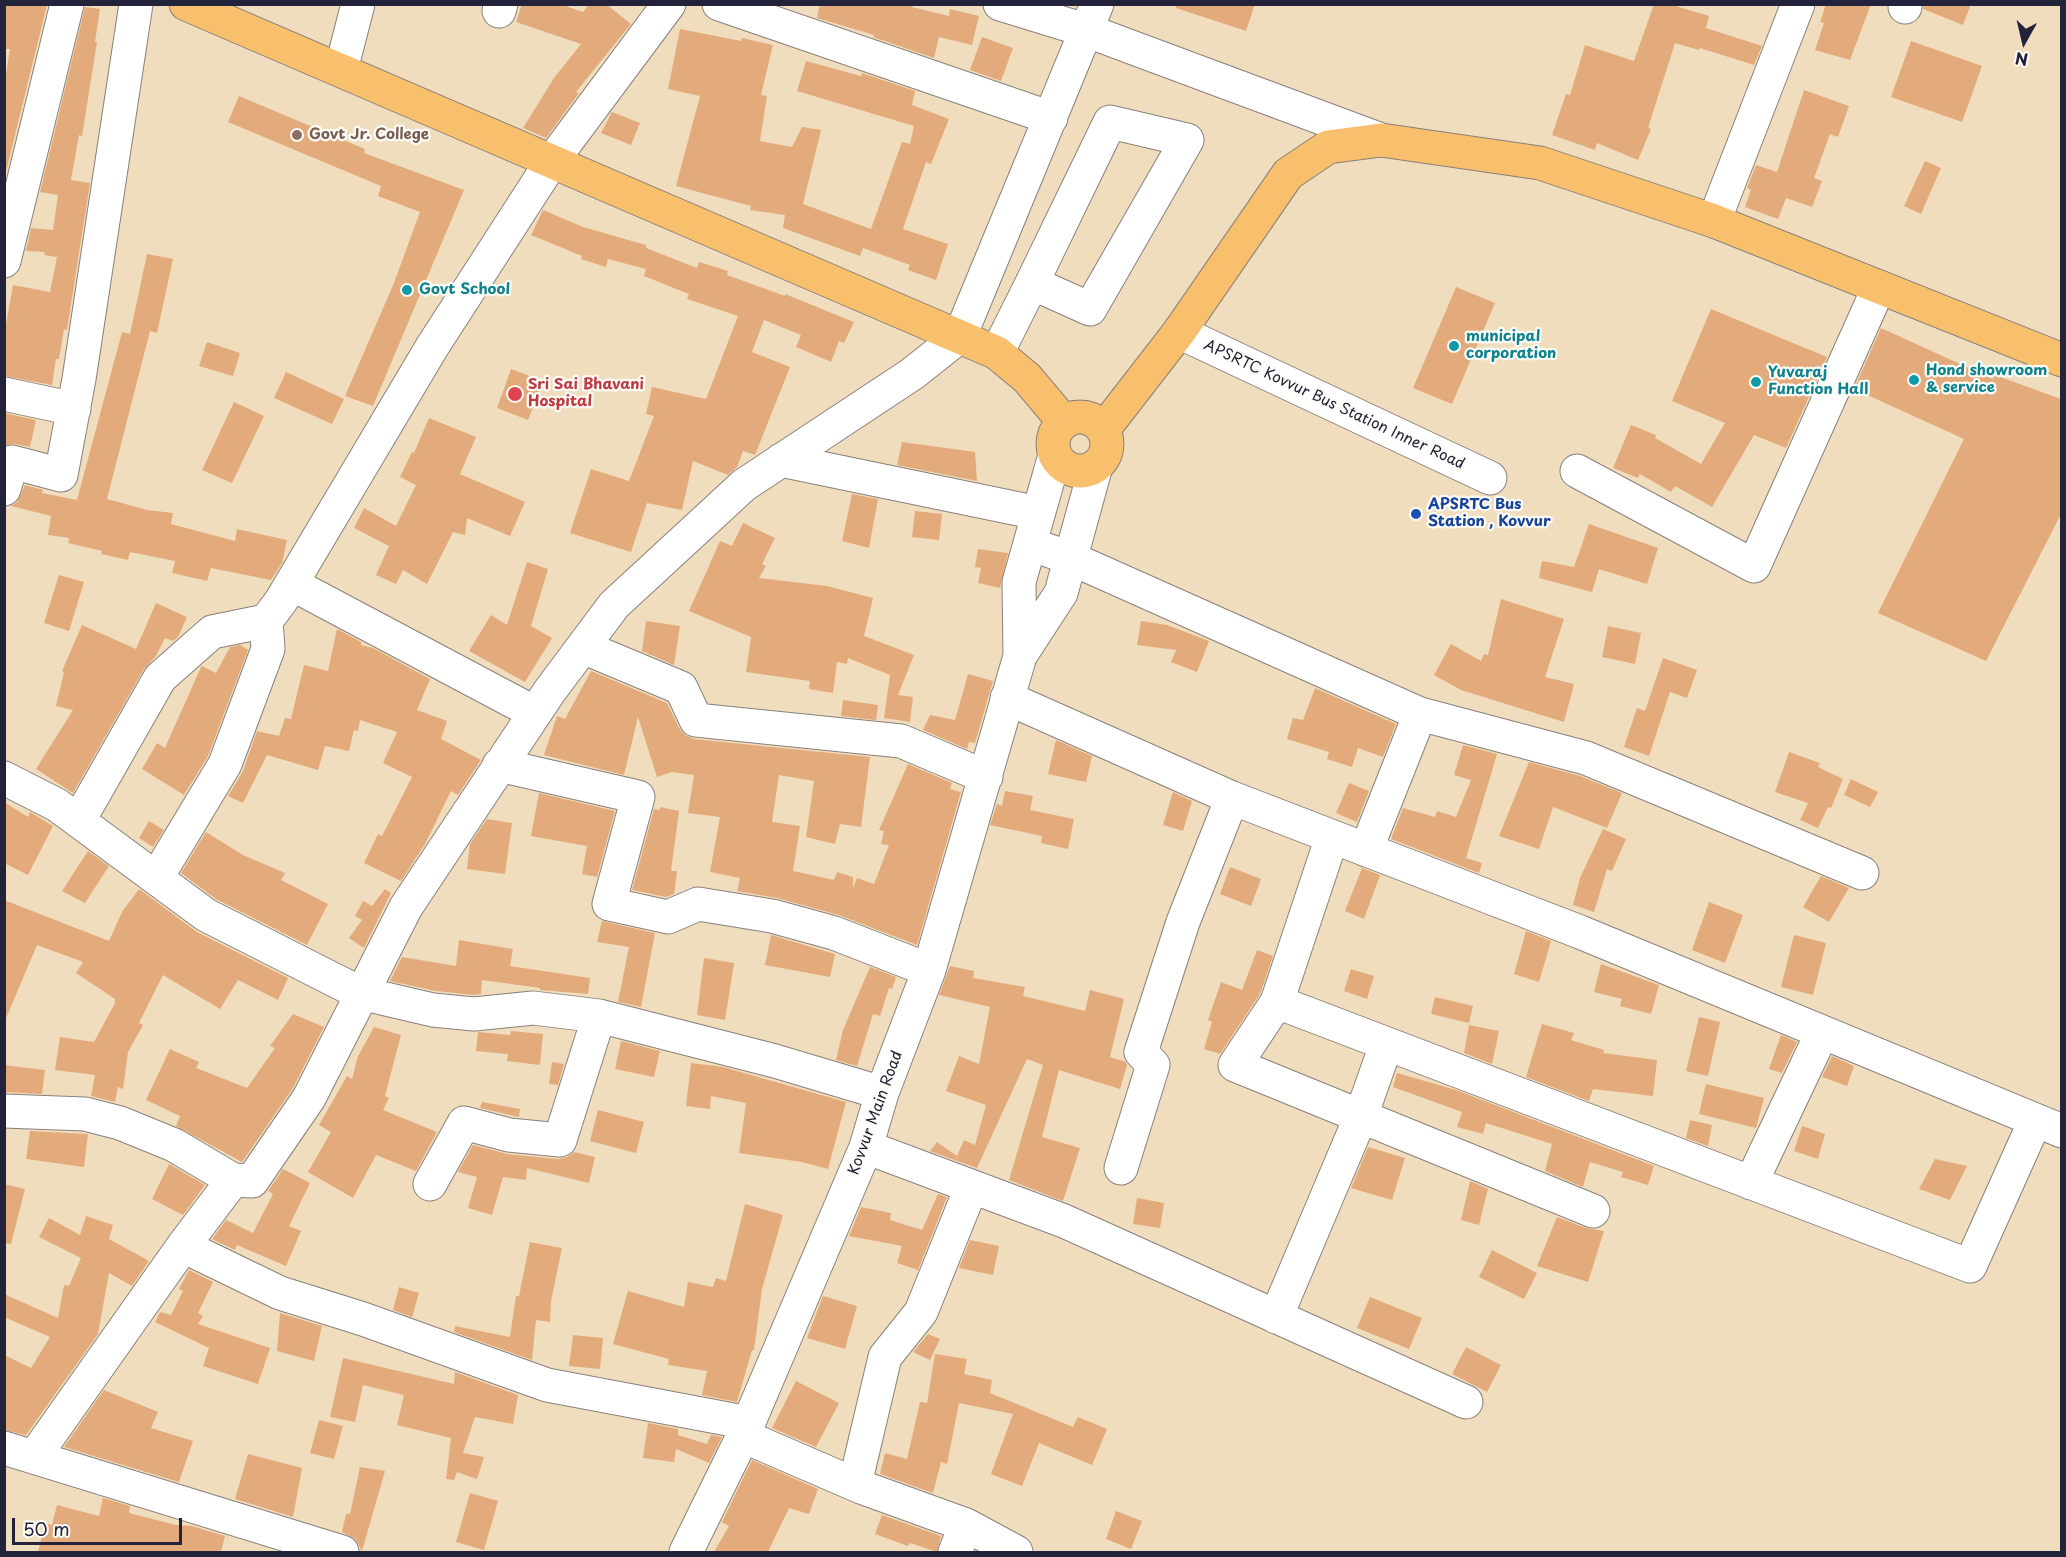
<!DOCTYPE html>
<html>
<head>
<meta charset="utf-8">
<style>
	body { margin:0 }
	#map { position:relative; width:2066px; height:1557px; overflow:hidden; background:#f0ddbd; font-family:"Playpen Sans",sans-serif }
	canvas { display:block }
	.frame { position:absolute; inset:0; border:6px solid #22223b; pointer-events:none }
	.north { position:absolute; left:1994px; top:12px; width:60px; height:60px; -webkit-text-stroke:4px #fdfcf7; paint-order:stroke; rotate:188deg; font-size:16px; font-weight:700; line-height:24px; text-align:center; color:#22223b }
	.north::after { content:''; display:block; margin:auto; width:21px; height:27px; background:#22223b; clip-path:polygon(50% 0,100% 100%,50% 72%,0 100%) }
	.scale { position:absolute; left:12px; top:1518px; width:170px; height:27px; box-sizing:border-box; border:3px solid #22223b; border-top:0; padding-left:8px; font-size:18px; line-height:21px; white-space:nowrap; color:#22223b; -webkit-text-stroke:4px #fdfcf7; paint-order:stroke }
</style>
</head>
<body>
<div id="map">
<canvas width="2066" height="1557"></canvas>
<div class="frame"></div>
<div class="north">N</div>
<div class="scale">50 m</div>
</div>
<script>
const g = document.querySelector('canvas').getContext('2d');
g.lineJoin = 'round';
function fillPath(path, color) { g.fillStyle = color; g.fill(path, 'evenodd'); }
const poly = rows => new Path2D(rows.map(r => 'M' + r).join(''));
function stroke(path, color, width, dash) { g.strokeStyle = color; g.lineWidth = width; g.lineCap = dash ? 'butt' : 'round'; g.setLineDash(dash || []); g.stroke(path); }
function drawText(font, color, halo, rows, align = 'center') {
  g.font = font + ' "Playpen Sans",sans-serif'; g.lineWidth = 4.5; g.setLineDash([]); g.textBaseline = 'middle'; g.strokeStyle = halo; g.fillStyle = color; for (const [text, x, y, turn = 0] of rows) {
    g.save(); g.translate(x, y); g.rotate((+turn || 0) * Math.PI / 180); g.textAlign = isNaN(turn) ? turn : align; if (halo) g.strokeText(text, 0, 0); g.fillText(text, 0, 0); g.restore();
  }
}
fillPath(poly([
	[4,4,47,5,4,180,4,87,10,49,4,49],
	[522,4,560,4,583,12,589,4,606,4,631,24,576,92,579,93,546,138,523,128,554,78,581,44,516,22],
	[820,4,913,4,912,7,949,16,950,9,979,16,972,45,939,37,934,58,873,37,874,35,817,18],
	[1176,4,1255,4,1246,31,1176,8],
	[1654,4,1669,4,1709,16,1706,28,1762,46,1754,65,1700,48,1699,50,1675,43,1648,128,1651,129,1638,160,1597,143,1595,150,1552,135,1566,94,1570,95,1585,45,1634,61],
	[1826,4,1871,4,1850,60,1815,50,1824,23,1820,22],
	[1924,4,1971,4,1963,25,1923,9],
	[85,7,100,9,95,42,97,42,82,136,79,135,71,180,90,183,67,330,64,329,59,359,56,359,52,385,4,376,4,336,13,285,50,292,57,257,44,255,45,252,26,251,31,228,53,230,58,195,40,192],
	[680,29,741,41,742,38,773,45,761,95,767,96,760,141,792,147,802,127,821,130,803,204,871,229,902,142,910,144,914,126,797,91,806,61,861,76,862,73,915,91,912,105,949,119,931,164,926,162,903,229,948,244,936,280,908,270,910,265,863,248,860,256,783,228,785,215,750,210,751,206,676,186,700,96,668,89],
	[982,37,1013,48,1001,81,970,70],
	[1911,41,1982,66,1962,122,1891,97],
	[1804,90,1849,106,1838,137,1830,134,1814,178,1822,181,1812,207,1786,198,1778,219,1745,207,1751,190,1747,188,1756,165,1777,172],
	[239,96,365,149,364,153,464,190,373,406,345,396,394,283,420,212,378,196,381,186,228,122],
	[612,112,640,123,631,145,601,133],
	[1925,161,1941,168,1921,214,1904,206],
	[543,210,583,227,646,245,646,248,697,268,699,262,728,271,727,275,785,296,785,294,854,322,844,343,839,341,831,362,796,347,801,335,764,320,752,352,790,367,755,455,743,451,737,467,728,475,693,461,682,510,647,503,631,552,570,533,591,469,629,481,654,416,646,414,652,387,706,399,738,316,687,299,689,294,644,276,646,269,608,259,606,267,581,259,582,256,531,235],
	[147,254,173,259,157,333,150,331,107,499,147,510,173,513,171,524,235,541,237,529,287,540,282,563,271,580,211,568,207,581,172,573,175,561,130,552,128,560,101,554,102,551,68,543,69,538,48,535,51,516,11,506,17,502,25,485,43,490,42,493,77,500,122,332,130,334],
	[1456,287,1495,303,1452,404,1413,388],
	[1711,309,1827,357,1786,448,1754,435,1712,507,1675,486,1671,492,1640,474,1638,478,1613,468,1631,425,1656,435,1655,438,1701,464,1725,423,1672,401],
	[1881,328,1993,379,1995,375,2061,399,2061,514,1986,661,1878,613,1964,439,1854,389],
	[207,342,240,353,233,376,199,366],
	[511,369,543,381,528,420,497,408],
	[286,372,344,399,332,424,274,398],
	[234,402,264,416,232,483,202,470],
	[4,413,36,420,30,447,16,444,4,445],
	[429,418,476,437,460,474,525,502,510,536,467,518,465,535,453,532,427,584,403,570,396,584,376,575,389,546,354,528,364,508,396,526,416,485,400,477,412,452,414,453],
	[902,442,975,452,977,481,897,465],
	[852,494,878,499,869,548,842,541],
	[915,511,942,514,939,540,912,537],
	[743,523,775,538,762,564,766,566,759,578,827,586,873,598,864,636,914,655,898,695,913,697,910,722,884,718,890,675,848,658,847,664,837,662,833,693,809,689,810,681,746,672,751,637,689,611,720,541,732,546],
	[1589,524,1658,548,1647,584,1599,569,1592,592,1539,578,1542,561,1574,567],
	[978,549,1008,553,1000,588,978,583,981,568,975,567],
	[527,562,548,569,531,626,552,638,525,682,469,651,491,615,507,625],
	[59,575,84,582,69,631,44,623],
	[1501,599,1564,619,1545,677,1574,684,1564,722,1461,690,1434,675,1451,644,1481,661,1484,654,1488,655],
	[156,603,187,617,178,637,173,641,165,638,156,656,144,669,73,793,36,769,73,710,56,706,64,672,62,671,82,625,136,649],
	[646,621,680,626,674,665,642,651],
	[1141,621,1167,625,1209,641,1197,672,1171,662,1176,650,1137,645],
	[1608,626,1641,633,1635,664,1602,657],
	[337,629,361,642,361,645,373,648,430,679,417,710,447,721,441,739,481,760,458,795,451,791,425,844,401,881,364,863,378,834,382,836,412,777,383,763,397,732,360,720,358,731,354,730,349,751,325,746,318,770,267,755,243,803,228,796,243,771,257,731,279,736,285,718,291,719,304,665,328,671],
	[240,645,248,650,208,756,184,795,142,769,157,743,165,748,201,667,202,666,216,673,230,647],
	[1663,658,1697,670,1687,698,1670,692,1649,756,1624,747,1637,708,1645,711],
	[591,671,667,703,679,728,685,735,694,739,870,757,861,827,840,824,835,844,806,837,814,781,779,775,772,822,800,826,793,871,834,880,837,872,853,877,853,888,857,878,874,884,889,845,881,844,884,831,879,830,908,764,952,783,950,789,961,792,917,945,839,915,777,898,737,891,740,878,710,872,720,817,688,813,694,775,672,772,657,777,638,717,624,775,544,755,557,716,565,719],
	[968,674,993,681,975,743,969,742,967,749,923,730,930,715,955,720],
	[1315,688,1396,724,1383,757,1358,748,1352,767,1327,759,1329,752,1287,739,1293,718,1303,720],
	[843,700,878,705,876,720,841,716],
	[1056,740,1092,756,1086,782,1048,774],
	[1463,745,1497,754,1466,858,1482,863,1479,873,1391,839,1403,808,1435,817,1437,811,1456,817,1471,780,1454,775],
	[1789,752,1820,763,1818,767,1843,779,1831,808,1828,807,1818,828,1800,820,1808,803,1775,792],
	[1529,762,1580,776,1622,793,1607,828,1553,807,1539,849,1499,836],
	[1851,779,1878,792,1870,807,1844,795],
	[1349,783,1369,791,1357,822,1336,813],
	[1005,791,1033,796,1030,810,1074,819,1068,849,1041,843,1042,836,990,825,997,804,1002,806],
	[1173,792,1192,801,1183,831,1163,825],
	[539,793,615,811,597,877,582,874,587,846,531,836],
	[4,802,28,817,30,812,53,826,28,875,4,863],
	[660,807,679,811,671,871,677,871,674,894,666,897,632,890,654,809,660,810],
	[487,819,512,823,505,874,467,869,470,844],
	[149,821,164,830,153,847,139,838],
	[1603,829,1626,839,1612,871,1607,869,1594,912,1573,905,1580,878],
	[206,832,243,855,285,873,281,880,328,904,307,945,216,899,181,873],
	[88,851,109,866,85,903,62,891],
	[1230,867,1261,879,1251,906,1220,894],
	[1362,868,1380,875,1364,919,1345,911],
	[1821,876,1849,888,1829,922,1803,907],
	[139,889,197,932,288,978,278,1000,238,980,220,1009,163,975,139,1023,143,1025,128,1052,123,1089,118,1087,115,1102,91,1096,95,1075,55,1070,60,1037,94,1042,115,1003,115,999,76,973,83,962,37,945,4,1023,4,900,109,941,122,912],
	[385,889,391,893,364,948,349,938,362,920,355,916,363,901,372,906],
	[1709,902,1743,915,1725,963,1692,950],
	[602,921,655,933,641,1007,618,1002,629,947,597,942],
	[1526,931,1551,941,1539,982,1514,974],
	[771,935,835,954,830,977,765,965],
	[1794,935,1826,943,1813,995,1781,987],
	[459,940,513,949,510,966,590,978,588,994,540,990,540,988,482,980,481,994,474,995,436,991,390,981,402,957,456,966],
	[1257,950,1273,956,1260,994,1220,1054,1204,1049,1212,1022,1208,1020,1221,982,1242,990],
	[704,958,734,963,725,1020,697,1015],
	[1601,964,1659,985,1651,1014,1620,1006,1622,999,1594,992],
	[950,966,974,971,973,978,1025,987,1023,996,1085,1011,1090,990,1124,999,1110,1057,1126,1062,1127,1065,1120,1089,1059,1070,1042,1137,1080,1148,1063,1201,1009,1180,1043,1065,1027,1059,977,1168,930,1151,937,1142,957,1156,964,1140,975,1145,986,1105,946,1091,959,1056,979,1064,990,1007,939,995],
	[870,967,896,977,892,989,889,988,880,1016,873,1014,857,1066,836,1060,843,1030],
	[1351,969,1374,976,1367,999,1344,991],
	[1435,997,1473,1006,1469,1023,1431,1014],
	[293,1014,324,1027,293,1088,242,1162,176,1126,180,1116,146,1100,170,1049,199,1062,196,1068,247,1088,275,1048,270,1046],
	[1699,1017,1720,1022,1708,1076,1686,1071],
	[1542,1024,1574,1033,1571,1040,1604,1050,1603,1053,1657,1060,1653,1096,1593,1089,1589,1101,1526,1077],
	[1469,1025,1499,1031,1492,1064,1464,1053],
	[374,1027,401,1035,385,1096,389,1098,383,1110,437,1132,416,1171,376,1155,353,1198,308,1172,331,1132,319,1125,347,1076,352,1079,358,1056],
	[511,1031,543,1034,540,1065,507,1061,508,1054,476,1051,478,1032,510,1035],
	[1781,1035,1797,1042,1782,1073,1769,1069],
	[621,1041,660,1051,654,1077,615,1069],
	[1832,1056,1854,1066,1847,1086,1822,1077],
	[552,1062,564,1064,558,1085,549,1084],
	[691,1063,723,1067,846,1102,828,1169,802,1162,739,1153,746,1103,711,1096,710,1109,686,1106],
	[4,1065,45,1070,42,1094,4,1092],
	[1397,1073,1456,1090,1654,1166,1648,1185,1621,1177,1623,1172,1590,1162,1583,1187,1545,1171,1552,1144,1486,1123,1483,1134,1457,1127,1462,1112,1393,1087],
	[1706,1084,1764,1098,1756,1128,1699,1114],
	[482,1102,520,1109,519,1117,480,1108],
	[598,1110,644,1122,636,1153,590,1141],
	[1690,1120,1712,1125,1708,1146,1686,1138],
	[1802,1126,1825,1134,1818,1159,1794,1151],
	[30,1131,88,1134,84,1167,26,1159],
	[473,1145,507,1154,558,1159,567,1157,574,1152,595,1157,589,1183,527,1168,526,1180,503,1177,492,1215,468,1208,477,1177,458,1172],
	[1368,1147,1405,1158,1392,1200,1351,1188],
	[1935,1159,1967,1166,1950,1200,1919,1189],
	[169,1164,205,1185,183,1215,152,1199],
	[283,1169,310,1183,289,1226,301,1231,286,1266,237,1245,235,1250,212,1239,226,1220,253,1233,273,1194,268,1191],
	[1470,1181,1488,1189,1479,1225,1461,1220],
	[4,1184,25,1189,11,1244,4,1243],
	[938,1194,947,1197,918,1270,897,1263,902,1246,849,1236,861,1207,891,1213,890,1220,922,1230],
	[1137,1198,1164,1203,1160,1228,1133,1224],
	[745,1204,783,1215,762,1289,754,1350,752,1350,737,1402,702,1395,707,1371,668,1365,669,1359,613,1344,628,1291,684,1307,688,1282,713,1287,716,1278,726,1281],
	[86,1216,113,1225,109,1239,149,1261,132,1286,109,1273,98,1334,26,1435,4,1430,4,1355,31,1368,50,1337,4,1317,4,1294,58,1318,64,1285,69,1286,81,1258,39,1237,49,1218,80,1235],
	[1557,1217,1586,1228,1604,1231,1588,1282,1537,1266],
	[970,1240,999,1246,993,1275,959,1268],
	[530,1242,562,1248,551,1301,550,1322,536,1320,532,1360,454,1332,455,1326,510,1337,516,1296,519,1296],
	[1492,1250,1537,1273,1524,1299,1479,1277],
	[189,1270,213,1282,198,1313,203,1316,198,1324,270,1348,258,1384,203,1366,209,1348,155,1322,160,1312,171,1315,183,1291,179,1289],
	[399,1287,419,1293,412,1317,393,1310],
	[823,1296,857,1306,845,1349,807,1338],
	[1370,1297,1422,1318,1409,1349,1357,1328],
	[280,1313,322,1326,314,1361,277,1351],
	[928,1334,940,1339,930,1360,913,1352],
	[573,1335,603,1338,600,1369,569,1366],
	[1466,1347,1501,1365,1487,1392,1452,1374],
	[935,1354,967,1359,964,1374,992,1380,990,1393,1073,1427,1078,1417,1107,1429,1092,1465,1039,1443,1022,1486,991,1474,1013,1414,959,1403,947,1464,941,1462,933,1493,880,1474,885,1453,907,1459,920,1402,927,1403],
	[343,1358,454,1384,455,1372,518,1395,513,1424,475,1417,463,1453,484,1457,477,1479,457,1472,454,1480,446,1479,451,1438,397,1425,404,1395,363,1385,355,1422,330,1417],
	[796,1381,839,1403,816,1447,772,1428],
	[104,1390,158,1412,151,1428,193,1441,179,1482,64,1447],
	[319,1420,343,1426,334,1459,310,1453],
	[648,1423,678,1429,678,1435,707,1444,711,1435,722,1437,709,1463,676,1449,674,1462,643,1458],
	[248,1454,302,1468,293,1517,235,1499],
	[752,1460,818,1489,809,1514,789,1508,768,1552,714,1552,729,1526,722,1522],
	[360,1467,385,1471,362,1551,355,1539,342,1532,346,1514,350,1514],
	[470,1493,498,1501,484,1550,456,1542],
	[103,1498,130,1506,129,1513,176,1525,192,1526,225,1536,221,1552,38,1552,45,1523,52,1525,57,1505,99,1516],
	[1116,1511,1142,1521,1131,1549,1106,1539],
	[882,1515,941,1536,937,1552,910,1543,908,1546,875,1534]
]), '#e3ab7c');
const minor = poly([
	[719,4,1051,118],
	[1000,4,1088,31,1381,140],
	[1905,7,1905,4],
	[499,11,501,4],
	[341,70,358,4],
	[1714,221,1798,4],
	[4,261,67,4],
	[1179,332,1490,478],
	[997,353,1032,283,1110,122,1187,140,1090,309,1032,283],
	[4,394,74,409],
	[781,460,1038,513],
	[1577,471,1754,566,1879,287],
	[4,489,12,462,61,475,79,379,136,4],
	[1030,544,1070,558,1420,714,1586,758,1862,873],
	[292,584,535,713],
	[583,647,681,688,696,720,901,741,986,777],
	[1020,656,1019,582,1055,455],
	[1007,698,1232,798,1580,932,2062,1131],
	[499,765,638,797,609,904,668,917,698,904,772,916,834,933,929,970],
	[4,778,57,805,206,915,360,993,433,1010,474,1014,533,1008,599,1016,775,1061,882,1093],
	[79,820,160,678,212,632,266,621,281,601,432,347,552,161,669,4],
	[1332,837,1277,1002,1235,1065,1593,1211],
	[1366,850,1420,714],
	[157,877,225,764,268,649,266,621],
	[1277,1002,1970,1266,2035,1121],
	[4,1111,85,1114,120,1123,174,1145,233,1180],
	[866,1147,1064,1221,1466,1402],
	[1121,1168,1153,1065,1141,1052,1183,922,1232,798],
	[1751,1183,1822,1033],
	[430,1184,464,1123,509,1135,560,1140,599,1016],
	[183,1246,280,1293,363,1319,547,1385,749,1423],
	[1276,1317,1361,1116,1386,1045],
	[743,1436,861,1487,966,1525,1016,1552],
	[4,1448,342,1552],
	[34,1457,183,1246,233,1180,252,1181,309,1098,406,907,549,692,614,605,744,485,912,374,960,336,1097,4],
	[855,1484,885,1357,921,1312,971,1188],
	[686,1552,743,1436,866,1147,882,1093,929,970,1020,656,1061,593,1096,466],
	[955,1552,966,1525]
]);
const major = poly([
	[186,4,997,353,1027,378,1064,422],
	'1053 444a27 27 0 1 1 54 0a27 27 0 1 1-54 0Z',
	[1103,430,1179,332,1288,174,1328,147,1381,140,1540,163,1714,221,2062,360]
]);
stroke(minor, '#89807c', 35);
stroke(major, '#89807c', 35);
stroke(minor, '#fff', 33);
stroke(major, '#f8bf6c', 33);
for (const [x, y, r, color] of [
	[297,135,6,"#8d6e63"],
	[407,290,6,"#0f9aa8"],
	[1454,346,6,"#0f9aa8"],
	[1914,380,6,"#0f9aa8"],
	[1756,382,6,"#0f9aa8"],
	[515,394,8,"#e0444e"],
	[1416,514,6,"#1a4fb4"]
]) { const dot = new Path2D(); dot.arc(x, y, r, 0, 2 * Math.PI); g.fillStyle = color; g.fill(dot); stroke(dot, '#fdfcf7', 2); }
drawText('bold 15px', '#785e54', '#fdfcf7', [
	["Govt Jr. College",309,135]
], 'left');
drawText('bold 15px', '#0d838f', '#fdfcf7', [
	["Govt School",419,290],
	["municipal",1466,337],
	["corporation",1466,354],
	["Hond showroom",1926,371],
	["& service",1926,388],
	["Yuvaraj",1768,373],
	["Function Hall",1768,390]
], 'left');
drawText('bold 15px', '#be3a42', '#fdfcf7', [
	["Sri Sai Bhavani",528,385],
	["Hospital",528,402]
], 'left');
drawText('15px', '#22223b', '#fdfcf7', [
	["APSRTC Kovvur Bus Station Inner Road",1334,405,25],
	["Kovvur Main Road",876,1113,-70]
]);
drawText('bold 15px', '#164399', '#fdfcf7', [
	["APSRTC Bus",1428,505],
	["Station , Kovvur",1428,522]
], 'left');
</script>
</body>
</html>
